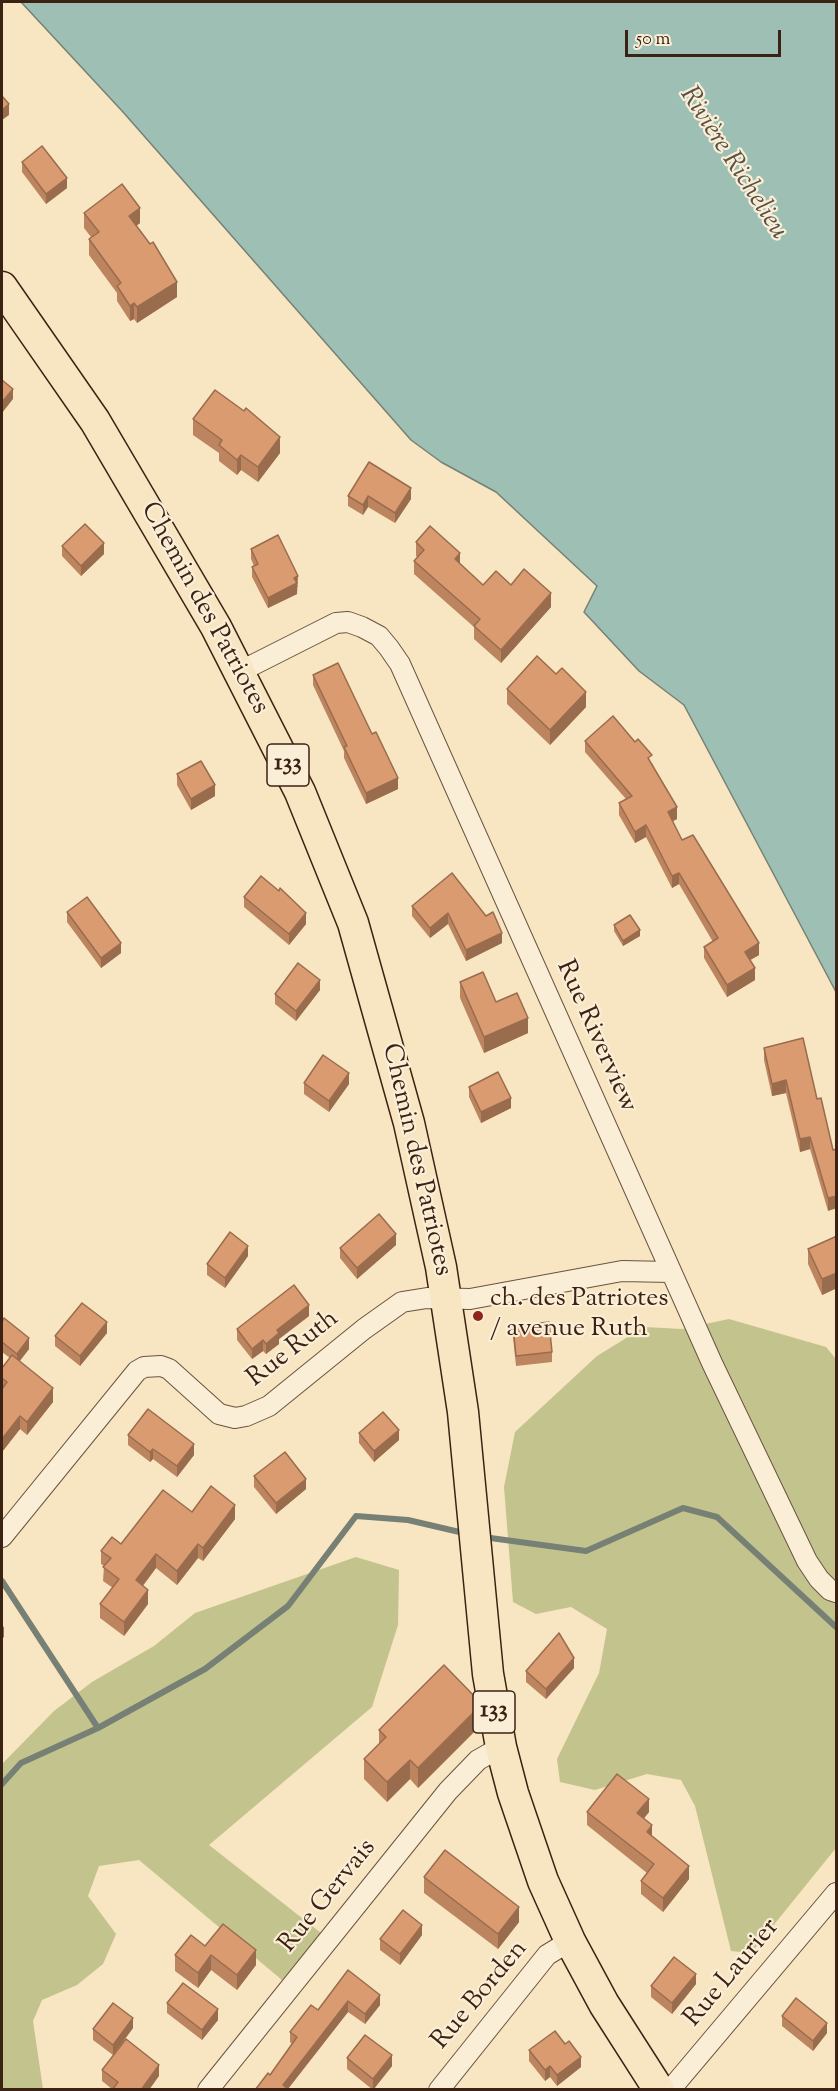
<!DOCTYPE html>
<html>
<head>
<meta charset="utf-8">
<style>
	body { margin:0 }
	#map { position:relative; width:838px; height:2091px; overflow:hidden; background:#f8e5c1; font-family:"Sorts Mill Goudy",serif }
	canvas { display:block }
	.frame { position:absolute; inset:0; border:3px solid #3c2215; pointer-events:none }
	.scale { position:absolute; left:625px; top:30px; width:156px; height:27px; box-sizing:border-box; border:3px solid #3c2215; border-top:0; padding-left:8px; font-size:18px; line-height:21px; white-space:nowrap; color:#3c2215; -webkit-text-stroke:4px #faeed7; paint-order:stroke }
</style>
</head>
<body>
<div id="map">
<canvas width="838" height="2091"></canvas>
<div class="frame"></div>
<div class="scale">50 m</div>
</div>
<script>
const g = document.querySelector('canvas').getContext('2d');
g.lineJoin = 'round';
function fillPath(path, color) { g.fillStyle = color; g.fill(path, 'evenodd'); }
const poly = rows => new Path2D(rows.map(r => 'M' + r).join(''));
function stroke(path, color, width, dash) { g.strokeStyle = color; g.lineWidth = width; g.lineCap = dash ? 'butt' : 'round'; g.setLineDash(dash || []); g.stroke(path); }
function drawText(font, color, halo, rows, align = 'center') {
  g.font = font + ' "Sorts Mill Goudy",serif'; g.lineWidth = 4.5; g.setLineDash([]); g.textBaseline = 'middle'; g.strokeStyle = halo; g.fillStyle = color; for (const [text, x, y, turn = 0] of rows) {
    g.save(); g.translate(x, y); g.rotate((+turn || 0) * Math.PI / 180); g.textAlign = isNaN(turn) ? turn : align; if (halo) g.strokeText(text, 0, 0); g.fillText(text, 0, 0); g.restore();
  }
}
fillPath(poly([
	[729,1319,826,1347,836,1359,836,1848,751,1953,731,1951,695,1806,681,1780,647,1774,595,1790,560,1782,557,1759,599,1673,607,1629,571,1607,536,1614,513,1602,504,1487,515,1432,597,1356,644,1327,682,1329],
	[356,1557,399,1570,398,1625,372,1707,209,1845,321,1933,282,1980,139,1860,99,1866,88,1896,116,1934,103,1964,77,1985,42,2000,33,2021,43,2089,2,2089,2,1764,54,1711,92,1682,154,1646,195,1613]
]), '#c3c38e');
const water = poly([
	[21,2,836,2,836,992,684,705,639,671,584,612,597,586,496,492,441,462,411,440,123,112,21,2]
]);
fillPath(water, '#9dbfb4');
stroke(water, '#768074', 1.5);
stroke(poly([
	[483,1537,586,1551,683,1508,717,1517,836,1627],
	[2,1581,98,1728],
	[2,1784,21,1763,98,1728,205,1669,288,1606,356,1516,408,1520,468,1534]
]), '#768074', 6);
const minor = poly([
	[239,672,336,623,348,622,362,627,379,636,389,648,400,664,712,1363,807,1561,819,1579,830,1590,836,1592],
	[2,1537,137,1371,144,1367,161,1366,169,1369,219,1414,235,1418,246,1416,269,1406,364,1329,402,1302,427,1298,470,1299,622,1271,670,1272],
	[208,2090,448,1791,478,1760,501,1747],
	[439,2090,547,1955,570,1941],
	[670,2090,836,1893]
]);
const primary = poly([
	[2,287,95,421,216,627,300,792,353,923,409,1123,441,1267,463,1412,488,1674,501,1747,513,1793,543,1881,570,1941,604,2004,659,2090]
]);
stroke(minor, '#6b5340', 22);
stroke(primary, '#3c2215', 33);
stroke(minor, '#faeed7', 20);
stroke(primary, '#f8e5c1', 30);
fillPath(poly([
	[22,162,67,188,46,204,22,172],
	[84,213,140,223,136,226,177,297,137,323,134,319,130,321,117,301,117,293,89,255,89,239,91,237,84,228],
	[193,419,280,453,258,482,241,470,237,475,219,461,219,453,193,435],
	[348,496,411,499,395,523,368,507,363,515,348,506],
	[416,542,460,564,483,585,511,585,551,607,501,663,474,639,474,627,414,574,414,561,417,557,416,556],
	[62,546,104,554,81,576,62,556],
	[251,549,298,586,297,587,297,594,268,608,252,577,252,567,254,566,251,559],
	[556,674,586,707,550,745,507,704,507,689],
	[313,675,398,789,366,804,344,758,344,751,313,685],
	[585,741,652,763,677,819,672,821,682,840,759,955,750,960,755,980,727,997,704,958,704,947,713,942,679,884,672,888,646,837,635,843,619,815,619,803,626,799,585,752],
	[177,774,215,796,191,810,177,785],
	[452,873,502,943,466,961,448,924,430,938,412,916,412,906],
	[279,891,306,924,289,945,244,907,244,897],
	[67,912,121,953,101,968,67,922],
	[614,925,640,936,623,946,614,931],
	[460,982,496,1002,528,1033,484,1053,460,998],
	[320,990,296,1021,275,1004,275,994],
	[764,1048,817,1099,833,1150,828,1211,810,1149,800,1152,786,1093,772,1096,764,1060],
	[304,1083,349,1084,329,1112,304,1094],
	[469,1087,511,1108,481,1123,469,1097],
	[837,1236,837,1288,822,1295,808,1264,808,1249],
	[396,1245,357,1279,340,1258,340,1248],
	[248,1256,225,1288,207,1275,207,1264],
	[309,1316,279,1339,279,1344,266,1354,263,1351,252,1359,237,1340,237,1329],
	[2,1322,29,1349,20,1361,53,1402,27,1435,20,1429,2,1452,2,1368,10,1358,2,1352],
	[513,1326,552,1352,552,1362,516,1366,513,1337],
	[107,1333,80,1366,55,1346,55,1336],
	[359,1433,399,1440,374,1462,359,1443],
	[128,1435,194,1455,177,1477,153,1459,150,1462,128,1445],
	[254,1476,306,1489,276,1514,254,1487],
	[192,1512,235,1519,203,1561,198,1558,177,1585,156,1568,143,1586,148,1604,124,1636,100,1618,100,1604,113,1588,103,1581,104,1566,101,1564,101,1551,121,1544],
	[574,1668,546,1699,526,1682,526,1671],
	[480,1726,418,1788,410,1779,387,1802,364,1779,364,1759,379,1744,379,1730],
	[587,1812,649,1812,644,1818,652,1836,689,1879,663,1912,641,1894,641,1881,647,1873,587,1825],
	[424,1877,519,1922,498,1949,424,1893],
	[422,1935,400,1965,380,1950,380,1939],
	[205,1946,256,1965,237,1990,211,1970,198,1988,175,1971,175,1955],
	[837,1952,837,1965,835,1964,835,1953],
	[348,1970,380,2005,365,2024,348,2012,288,2089,270,2075,292,2044,290,2042,290,2032,318,2010],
	[696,1984,672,2014,651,1997,651,1986],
	[167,2003,218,2020,202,2040,167,2013],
	[782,2016,827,2033,813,2051,782,2026],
	[133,2028,113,2055,93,2040,93,2029],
	[529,2050,581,2067,557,2086,550,2077,545,2081,529,2061],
	[347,2058,392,2066,373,2090,347,2069],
	[102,2070,159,2076,112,2089,102,2081]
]), '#bc8560');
fillPath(poly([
	[9,104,9,115,2,120,2,110],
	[67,178,67,188,46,204,46,194],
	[140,208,140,223,129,232,129,216],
	[177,282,177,297,137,323,137,307],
	[134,303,134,319,130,321,130,306],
	[13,389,13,399,2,413,2,402],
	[280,437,280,453,258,482,258,467],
	[241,455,241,470,237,475,237,460],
	[411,488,411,499,395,523,395,513],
	[368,496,368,507,363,515,363,505],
	[104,543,104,554,81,576,81,566],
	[460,553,460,567,455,559],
	[298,576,297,594,268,608,268,598],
	[551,593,551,607,501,663,501,650],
	[586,692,586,707,550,745,550,730],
	[398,778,398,789,366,804,366,793],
	[215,785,215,796,191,810,191,799],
	[677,807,677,819,668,824,668,812],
	[646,825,646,837,635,843,635,832],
	[679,873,679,884,672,888,672,876],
	[306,913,306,924,289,945,289,934],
	[448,913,448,924,430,938,430,928],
	[640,930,640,936,623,946,623,941],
	[502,933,502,943,466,961,466,950],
	[121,943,121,953,101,968,101,958],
	[759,943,759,955,745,963,745,952],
	[755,968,755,980,727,997,727,985],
	[320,980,320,990,296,1021,296,1011],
	[528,1018,528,1033,484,1053,484,1037],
	[349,1073,349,1084,329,1112,329,1101],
	[786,1080,786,1093,772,1096,772,1084],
	[511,1098,511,1108,481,1123,481,1112],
	[810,1137,810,1149,800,1152,800,1139],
	[837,1196,837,1208,828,1211,828,1198],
	[396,1234,396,1245,357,1279,357,1268],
	[248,1246,248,1256,225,1288,225,1278],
	[837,1273,837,1288,822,1295,822,1279],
	[309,1305,309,1316,279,1339,279,1344,266,1354,266,1344,277,1330],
	[107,1322,107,1333,80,1366,80,1356],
	[29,1338,29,1349,17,1364,17,1354],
	[263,1340,263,1351,252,1359,252,1349],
	[53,1388,53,1402,27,1435,27,1422],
	[20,1416,20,1429,2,1452,2,1439],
	[399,1430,399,1440,374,1462,374,1451],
	[194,1444,194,1455,177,1477,177,1466],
	[153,1449,153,1459,150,1462,150,1452],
	[306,1479,306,1489,276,1514,276,1503],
	[235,1505,235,1519,203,1561,203,1548],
	[198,1544,198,1558,177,1585,177,1571],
	[156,1554,156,1568,136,1594,136,1580],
	[148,1590,148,1604,124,1636,124,1622],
	[4,1626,4,1637,2,1639,2,1629],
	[574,1658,574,1668,546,1699,546,1689],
	[480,1706,480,1726,418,1788,418,1768],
	[410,1760,410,1779,387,1802,387,1782],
	[649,1799,649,1812,637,1827,637,1813],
	[652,1825,652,1839,647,1832],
	[689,1866,689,1879,663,1912,663,1898],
	[519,1907,519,1922,498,1949,498,1934],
	[422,1925,422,1935,400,1965,400,1954],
	[256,1950,256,1965,237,1990,237,1975],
	[211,1955,211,1970,198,1988,198,1973],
	[696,1974,696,1984,672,2014,672,2003],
	[380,1995,380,2005,365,2024,365,2014],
	[348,2001,348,2012,287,2090,283,2085],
	[218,2009,218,2020,202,2040,202,2030],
	[133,2018,133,2028,113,2055,113,2045],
	[827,2023,827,2033,813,2051,813,2041],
	[392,2055,392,2066,373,2090,373,2079],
	[581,2057,581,2067,557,2086,557,2075],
	[159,2065,159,2076,149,2090,141,2090],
	[550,2066,550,2077,545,2081,545,2070]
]), '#996c4e');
const building = poly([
	[2,96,9,104,2,110,2,96],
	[42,146,67,178,46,194,22,162,42,146],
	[122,184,140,208,129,216,150,244,153,242,177,282,137,307,134,303,130,306,117,286,121,283,89,239,99,232,84,213,122,184],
	[2,380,13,389,2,402,2,380],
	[215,390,244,411,246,408,280,437,258,467,241,455,237,460,219,445,222,440,193,419,215,390],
	[369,462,411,488,395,513,368,496,363,505,348,496,369,462],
	[85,524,104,543,81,566,62,546,85,524],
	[430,526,460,553,455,559,483,585,496,571,511,585,524,569,551,593,501,650,474,626,480,619,414,561,424,550,416,542,430,526],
	[278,535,298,576,294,578,297,583,268,598,252,567,258,564,251,549,278,535],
	[537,656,556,674,562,668,586,692,550,730,507,689,537,656],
	[338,663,372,734,376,732,398,778,366,793,344,747,347,746,313,675,338,663],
	[613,716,635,742,638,739,652,755,648,758,677,807,668,812,682,840,693,835,759,943,745,952,755,968,727,985,704,947,718,938,679,873,672,876,646,825,635,832,619,803,632,796,585,741,613,716],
	[201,761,215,785,191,799,177,774,201,761],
	[452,873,486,916,493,912,502,933,466,950,448,913,430,928,412,906,452,873],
	[261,876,279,891,280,888,306,913,289,934,244,897,261,876],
	[87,897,121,943,101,958,67,912,87,897],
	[630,915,640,930,623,941,614,925,630,915],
	[298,963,320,980,296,1011,275,994,298,963],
	[483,972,496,1002,517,993,528,1018,484,1037,460,982,483,972],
	[803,1038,817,1099,821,1098,833,1150,837,1149,837,1196,828,1198,810,1137,800,1139,786,1080,772,1084,764,1048,803,1038],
	[323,1055,349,1073,329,1101,304,1083,323,1055],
	[498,1072,511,1098,481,1112,469,1087,498,1072],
	[379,1214,396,1234,357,1268,340,1248,379,1214],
	[230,1232,248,1246,225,1278,207,1264,230,1232],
	[837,1236,837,1273,822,1279,808,1249,837,1236],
	[294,1285,309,1305,277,1330,279,1333,266,1344,263,1340,252,1349,237,1329,294,1285],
	[82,1303,107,1322,80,1356,55,1336,82,1303],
	[4,1318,29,1338,17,1354,2,1342,2,1322,4,1318],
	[549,1322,552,1352,516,1356,513,1326,549,1322],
	[12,1355,53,1388,27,1422,20,1416,2,1439,2,1389,7,1382,2,1378,2,1368,12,1355],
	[148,1409,194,1444,177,1466,153,1449,150,1452,128,1435,148,1409],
	[383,1412,399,1430,374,1451,359,1433,383,1412],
	[285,1452,306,1479,276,1503,254,1476,285,1452],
	[211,1486,235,1505,203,1548,198,1544,177,1571,156,1554,136,1580,148,1590,124,1622,100,1604,119,1579,103,1567,111,1558,101,1551,112,1537,121,1544,163,1490,192,1512,211,1486],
	[559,1633,574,1658,546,1689,526,1671,559,1633],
	[444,1665,479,1701,480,1706,418,1768,410,1760,387,1782,364,1759,386,1737,379,1730,444,1665],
	[617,1774,649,1799,637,1813,652,1825,647,1832,689,1866,663,1898,641,1881,654,1864,587,1812,617,1774],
	[445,1850,519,1907,498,1934,424,1877,445,1850],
	[403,1910,422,1925,400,1954,380,1939,403,1910],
	[223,1924,256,1950,237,1975,211,1955,198,1973,175,1955,191,1935,205,1946,223,1924],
	[674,1957,696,1974,672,2003,651,1986,674,1957],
	[348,1970,380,1995,365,2014,348,2001,283,2085,289,2090,255,2090,268,2073,270,2075,297,2037,290,2032,311,2005,318,2010,348,1970],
	[183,1983,218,2009,202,2030,167,2003,183,1983],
	[796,1998,827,2023,813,2041,782,2016,796,1998],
	[113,2003,133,2018,113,2045,93,2029,113,2003],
	[555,2031,565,2044,569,2041,581,2057,557,2075,550,2066,545,2070,529,2050,555,2031],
	[365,2035,392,2055,373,2079,347,2058,365,2035],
	[126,2039,159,2065,141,2090,112,2090,118,2082,102,2070,126,2039]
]);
fillPath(building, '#db9b70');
stroke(building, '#996c4e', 1.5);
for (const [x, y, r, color] of [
	[478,1316,6,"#8f2418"]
]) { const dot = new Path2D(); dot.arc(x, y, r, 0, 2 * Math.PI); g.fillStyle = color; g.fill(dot); stroke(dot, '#faeed7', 2); }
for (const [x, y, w] of [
	[288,765,42],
	[494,1712,42]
]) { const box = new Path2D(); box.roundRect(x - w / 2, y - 21, w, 42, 4.5); g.fillStyle = '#faeed7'; g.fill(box); stroke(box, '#3c2215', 1.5); }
drawText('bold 24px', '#3c2215', null, [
	["133",288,765],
	["133",494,1712]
]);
drawText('26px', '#3c2215', '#faeed7', [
	["Chemin des Patriotes",203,609,61],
	["Rue Riverview",595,1037,66],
	["Chemin des Patriotes",415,1160,77],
	["Rue Ruth",294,1350,-38],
	["Rue Gervais",329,1897,-51],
	["Rue Laurier",733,1974,-50],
	["Rue Borden",481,1996,-50]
]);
drawText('26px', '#3c2215', '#faeed7', [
	["ch. des Patriotes",490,1301],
	["/ avenue Ruth",490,1331]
], 'left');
drawText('italic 27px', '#595145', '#faeed7', [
	["Rivière Richelieu",732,164,57]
]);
</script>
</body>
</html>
